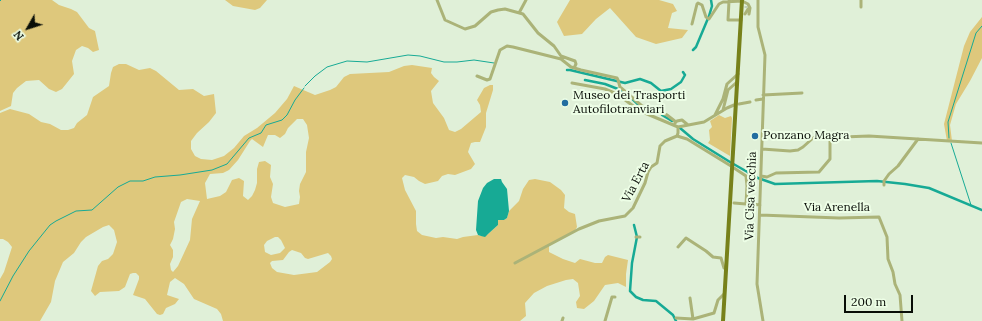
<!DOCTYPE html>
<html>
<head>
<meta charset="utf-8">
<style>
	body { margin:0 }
	#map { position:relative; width:982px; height:321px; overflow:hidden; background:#e0f0d8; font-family:Lora,serif }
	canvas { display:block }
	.north { position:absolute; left:8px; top:8px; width:40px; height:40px; -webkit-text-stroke:3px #edfee6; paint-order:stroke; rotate:231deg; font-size:11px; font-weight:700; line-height:16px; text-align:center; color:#090e07 }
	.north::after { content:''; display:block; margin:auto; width:14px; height:18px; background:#090e07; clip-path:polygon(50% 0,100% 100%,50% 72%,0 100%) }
	.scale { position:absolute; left:844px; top:295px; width:69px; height:18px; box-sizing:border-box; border:2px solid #090e07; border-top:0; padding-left:5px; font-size:12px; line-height:14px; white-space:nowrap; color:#090e07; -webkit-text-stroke:3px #edfee6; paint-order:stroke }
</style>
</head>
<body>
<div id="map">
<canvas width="982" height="321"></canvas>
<div class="north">N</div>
<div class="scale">200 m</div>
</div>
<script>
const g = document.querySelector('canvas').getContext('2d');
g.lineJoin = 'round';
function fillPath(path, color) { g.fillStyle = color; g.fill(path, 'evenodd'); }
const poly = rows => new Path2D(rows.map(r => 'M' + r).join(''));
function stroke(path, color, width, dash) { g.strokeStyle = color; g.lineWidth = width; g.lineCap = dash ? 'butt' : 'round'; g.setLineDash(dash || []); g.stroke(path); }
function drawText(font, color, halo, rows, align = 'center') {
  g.font = font + ' Lora,serif'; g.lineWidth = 4; g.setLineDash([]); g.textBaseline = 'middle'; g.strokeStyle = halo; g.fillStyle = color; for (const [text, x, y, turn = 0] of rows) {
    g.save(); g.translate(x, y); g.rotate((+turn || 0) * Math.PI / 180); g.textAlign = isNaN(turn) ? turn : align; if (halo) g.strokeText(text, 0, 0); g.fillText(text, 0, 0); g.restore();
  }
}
fillPath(poly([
	[0,0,52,0,59,5,71,9,77,12,89,28,95,31,99,50,93,52,88,48,82,46,76,50,72,61,74,74,62,89,56,92,49,89,39,80,26,81,17,88,13,93,11,106,0,111],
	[225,0,267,0,260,8,255,10,233,6],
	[570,0,659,0,673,4,677,11,672,13,668,28,688,30,682,38,656,44,636,37,610,8,596,19,582,34,564,36,557,22],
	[982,17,982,58,970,81,956,104,950,125,952,141,947,141,944,124,964,46,970,32],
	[119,64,126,64,139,70,150,68,156,71,179,90,193,89,204,96,214,94,216,113,209,122,197,133,191,141,191,149,195,156,201,159,212,160,224,156,234,148,244,136,257,128,275,113,287,99,294,86,315,95,330,90,336,87,344,77,350,74,389,72,404,66,412,65,432,68,431,73,434,77,439,81,431,91,433,103,444,118,449,130,455,132,461,129,481,112,480,105,477,100,484,88,490,85,493,85,493,90,486,113,486,127,480,142,475,142,471,143,468,152,475,164,471,169,455,175,448,174,442,176,438,181,425,184,419,181,414,177,405,175,402,178,405,190,416,211,416,224,417,231,422,235,436,238,443,237,457,239,463,237,478,235,481,236,488,234,498,225,498,220,504,220,507,218,509,211,519,201,523,189,529,180,535,179,550,182,561,190,565,195,564,208,569,212,575,214,577,227,574,232,549,246,549,252,563,259,575,263,580,259,595,263,602,263,605,257,608,255,628,260,626,274,626,287,618,283,605,285,594,301,584,309,577,308,576,302,580,296,578,283,573,279,566,280,547,286,534,293,525,303,526,316,520,321,223,321,221,314,217,309,194,299,184,284,175,278,170,282,167,295,179,299,175,304,166,308,163,314,160,315,157,314,145,299,133,295,139,279,139,276,136,273,133,273,130,274,125,287,119,291,100,292,95,296,91,291,98,266,102,261,108,259,113,254,117,242,114,230,109,225,103,227,86,237,81,242,74,253,63,262,55,281,51,302,40,321,0,321,0,279,4,272,12,247,8,242,3,239,0,239,0,113,10,109,29,114,41,122,50,124,61,130,68,130,74,128,77,123,87,115,93,97,109,86,111,73,113,67],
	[297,119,303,119,307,125,309,138,306,152,306,172,300,184,299,191,300,197,299,204,285,207,273,203,271,197,273,184,270,177,271,165,265,161,259,162,257,169,257,183,255,190,252,196,248,200,243,196,244,181,239,178,232,180,226,192,220,196,207,199,205,183,210,174,223,173,229,170,238,160,250,141,252,139,263,147,268,135,275,135,280,138,285,134,288,128],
	[187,199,200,201,192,219,190,240,178,266,173,272,171,270,170,264,173,257,173,250,170,245,173,239,175,229,174,222,181,202],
	[275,237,278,237,281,240,285,248,280,253,271,255,265,252,264,245,267,241],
	[292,250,301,253,305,258,308,259,328,253,331,256,332,259,330,262,317,272,294,275,277,272,272,268,270,263,272,261,283,260,289,252],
	[719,115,725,118,731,116,732,118,730,156,708,143,710,140,709,130,712,127,710,121]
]), '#dec87c');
fillPath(poly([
	[494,179,501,179,502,182,507,189,509,211,507,218,504,220,498,220,498,225,488,234,485,237,481,236,478,235,476,230,478,201,483,188,487,183]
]), '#17aa95');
stroke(poly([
	[0,1,1,0],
	[305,86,315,76,327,67,347,61,367,62,408,55,420,56,444,62,457,62,474,60,494,63],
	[949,138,948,122,976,33,982,26],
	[951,143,971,205],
	[0,301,13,276,29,251,50,225,56,221,76,211,92,210,118,187,130,181,143,181,155,177,180,175,212,170,227,164,249,138,261,133,266,125,282,120,287,115,295,100,304,88]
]), '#17aa95', 1);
stroke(poly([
	[693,50,696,47,709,16,712,6,711,0],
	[567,70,570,70,625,83,640,79,651,83,661,91,671,89,681,82,685,75,683,72],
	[585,80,605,84,623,91],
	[628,95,642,108,657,113],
	[662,115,672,121],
	[680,128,693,139,730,162,758,178,775,184,877,181,905,184,929,188,982,210],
	[634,225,637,237,632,263,630,291,636,297,643,300,656,301,673,315,676,321]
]), '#17aa95', 2.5);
stroke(poly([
	[746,8,746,6]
]), '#c0ceb9', 3, [3, 1.5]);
stroke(poly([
	[437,0,445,20,465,29,475,26,491,12,498,10,505,9,523,14,538,33,554,46,561,56,575,61,576,64,574,68],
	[758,0,758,27,765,55,757,284,763,321],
	[861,0,861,7],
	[729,1,728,20,741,20],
	[748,4,750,8,749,14],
	[519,13,526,0],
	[745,14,748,9],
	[692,24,697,4,698,3,702,5,706,17,709,19,719,4,723,2,742,1,748,4],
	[477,76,487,80,490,79,500,50,507,46,513,47,561,59,571,67,581,70,617,78,618,80,620,87,642,106,667,115,676,122],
	[572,83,605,89,617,94,640,111,678,127],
	[763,95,802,93],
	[756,100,763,99],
	[739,104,750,102],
	[723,110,728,90,737,82],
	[715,115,723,99,727,84,738,74],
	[675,123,677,121,682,120,688,125],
	[677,136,678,133,678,127,704,122,727,108,734,105],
	[677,136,687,139,731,166],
	[762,149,790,151,798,150,803,147,813,138,820,136,843,137,869,136,982,143],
	[761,176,767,177,776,173,819,172,830,159,830,136],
	[884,185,884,181,889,174,898,166,918,139],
	[734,203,746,204,747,186,746,176,734,168],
	[751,204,760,205],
	[760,215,839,218,879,217,887,237,888,259,893,272,895,284,900,295,902,321],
	[636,237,640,237],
	[678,247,686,238,706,251,713,257,721,258,724,268,726,268],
	[515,263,579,229,599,221,625,216,633,208,645,183,648,172,651,167,657,163,660,146,665,141,677,136],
	[690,298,693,319],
	[676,318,693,319,714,313,718,300,724,294],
	[562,321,563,318],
	[605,321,612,297,615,297]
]), '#abb378', 3);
stroke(poly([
	[723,321,742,0]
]), '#77811a', 4);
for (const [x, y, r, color] of [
	[565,103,4,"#226da0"],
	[755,136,4,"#226da0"]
]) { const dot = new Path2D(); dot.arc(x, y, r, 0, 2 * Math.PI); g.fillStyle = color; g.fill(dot); stroke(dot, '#edfee6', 1.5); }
drawText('12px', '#090e07', '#edfee6', [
	["Museo dei Trasporti",573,96],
	["Autofilotranviari",573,110],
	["Ponzano Magra",763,136]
], 'left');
drawText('12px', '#090e07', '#edfee6', [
	["Via Erta",636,182,-62],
	["Via Cisa vecchia",751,196,-88],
	["Via Arenella",837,208]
]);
</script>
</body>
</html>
